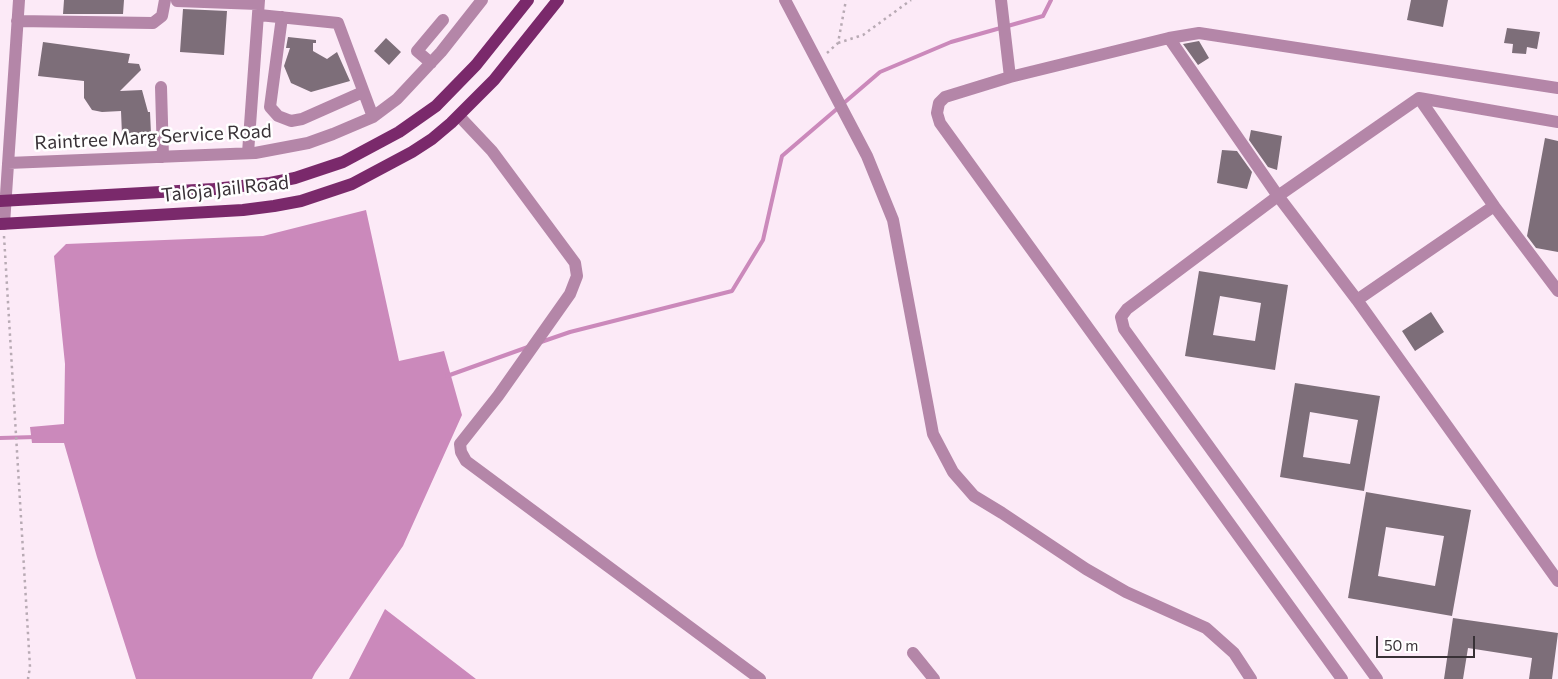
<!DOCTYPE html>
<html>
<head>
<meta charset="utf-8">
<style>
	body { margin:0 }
	#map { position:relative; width:1558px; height:679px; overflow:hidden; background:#fceaf7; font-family:Commissioner,sans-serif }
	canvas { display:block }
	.scale { position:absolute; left:1376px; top:636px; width:99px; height:22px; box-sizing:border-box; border:2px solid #383136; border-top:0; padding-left:6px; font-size:15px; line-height:18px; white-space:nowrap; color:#383136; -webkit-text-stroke:4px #fff; paint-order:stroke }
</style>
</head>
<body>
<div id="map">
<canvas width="1558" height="679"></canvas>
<div class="scale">50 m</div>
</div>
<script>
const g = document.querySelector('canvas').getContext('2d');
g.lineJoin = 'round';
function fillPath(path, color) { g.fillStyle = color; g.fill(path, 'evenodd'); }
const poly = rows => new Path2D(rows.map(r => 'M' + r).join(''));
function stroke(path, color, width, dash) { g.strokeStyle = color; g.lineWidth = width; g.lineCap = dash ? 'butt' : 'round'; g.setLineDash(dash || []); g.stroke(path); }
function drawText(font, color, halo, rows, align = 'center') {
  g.font = font + ' Commissioner,sans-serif'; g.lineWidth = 5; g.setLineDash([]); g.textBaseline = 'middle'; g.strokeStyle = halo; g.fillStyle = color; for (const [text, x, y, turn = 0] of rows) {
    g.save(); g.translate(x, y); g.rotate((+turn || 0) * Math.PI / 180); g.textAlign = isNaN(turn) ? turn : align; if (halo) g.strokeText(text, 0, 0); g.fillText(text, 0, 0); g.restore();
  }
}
fillPath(poly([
	[366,210,399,361,444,351,462,415,403,546,315,673,312,679,136,679,97,557,64,443,32,443,30,427,64,424,65,364,54,256,66,244,263,236],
	[385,609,476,679,349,679]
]), '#cb89bb');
stroke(poly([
	[541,342,570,332,732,291,763,240,782,156,880,72,951,42,1043,16,1051,0],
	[447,376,528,347],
	[0,438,36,437]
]), '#cb89bb', 4);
fillPath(poly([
	[64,0,124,0,123,14,63,14],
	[1411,0,1448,0,1443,27,1407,20],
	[183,9,227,11,224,55,180,52],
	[1507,28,1540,32,1537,49,1527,47,1526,54,1512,53,1513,44,1504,43],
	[288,37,316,40,316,43,313,43,313,51,327,59,337,52,350,81,311,92,291,83,284,66,290,48,286,48],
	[386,38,401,52,389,65,374,51],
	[1199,41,1209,58,1198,65,1183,44],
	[43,42,130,54,128,63,139,64,141,70,120,91,142,90,148,112,150,112,151,134,122,135,121,111,102,112,92,110,84,98,84,81,38,76],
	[1251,130,1282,136,1277,170,1268,167,1249,140],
	[1545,138,1558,141,1558,252,1536,248,1527,236],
	[1222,150,1237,151,1252,172,1247,189,1217,183],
	[1199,271,1288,285,1275,370,1185,356],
	[1220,296,1261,303,1255,341,1213,335],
	[1431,312,1444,332,1415,351,1402,331],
	[1295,383,1380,396,1364,491,1280,477],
	[1310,412,1358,420,1350,464,1303,457],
	[1366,492,1471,510,1452,616,1348,598],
	[1386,527,1444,536,1435,586,1378,576],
	[1453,618,1558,633,1552,679,1529,679,1532,658,1468,648,1463,679,1444,679]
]), '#7d6e79');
stroke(poly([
	[838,43,863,35,911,0],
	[827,53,838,43,846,0],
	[4,236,30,667,28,679]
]), '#b8aab4', 2.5, [2.5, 4]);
stroke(poly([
	[785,0,867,156,893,220,933,434,953,472,974,496,1002,513,1086,569,1126,592,1206,628,1234,653,1251,679],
	[1001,0,1010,77],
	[177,1,258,4],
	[259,15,338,23,373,117],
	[282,17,270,107,278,116,291,121,302,119,363,92],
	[17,21,153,23,162,16,165,0],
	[1169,38,1278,196,1357,300,1558,581],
	[431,63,417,51,443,20],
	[161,87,163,157],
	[1419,98,1494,206,1558,291],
	[459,116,492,151,575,263,577,276,570,294,498,396,460,444,461,452,466,461,760,679],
	[248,153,259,0],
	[8,163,255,153,308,143,333,134,373,117,397,99,441,52,482,0],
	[4,224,19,0],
	[1357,300,1494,206],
	[913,653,934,679],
	[1342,679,940,123,937,113,939,103,945,97,1010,77,1169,38,1199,33,1558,88],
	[1377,679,1124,329,1121,317,1127,309,1278,196,1419,98,1558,122]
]), '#b486a8', 12);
stroke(poly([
	[0,201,214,189,270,183,295,178,343,162,399,132,436,106,476,65,528,0],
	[0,224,243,210,274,206,301,201,352,184,412,152,432,139,451,123,494,80,558,0]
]), '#7a296b', 12);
drawText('19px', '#383136', '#fff', [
	["Raintree Marg Service Road",153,137,-3],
	["Taloja Jail Road",225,189,-6]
]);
</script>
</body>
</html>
